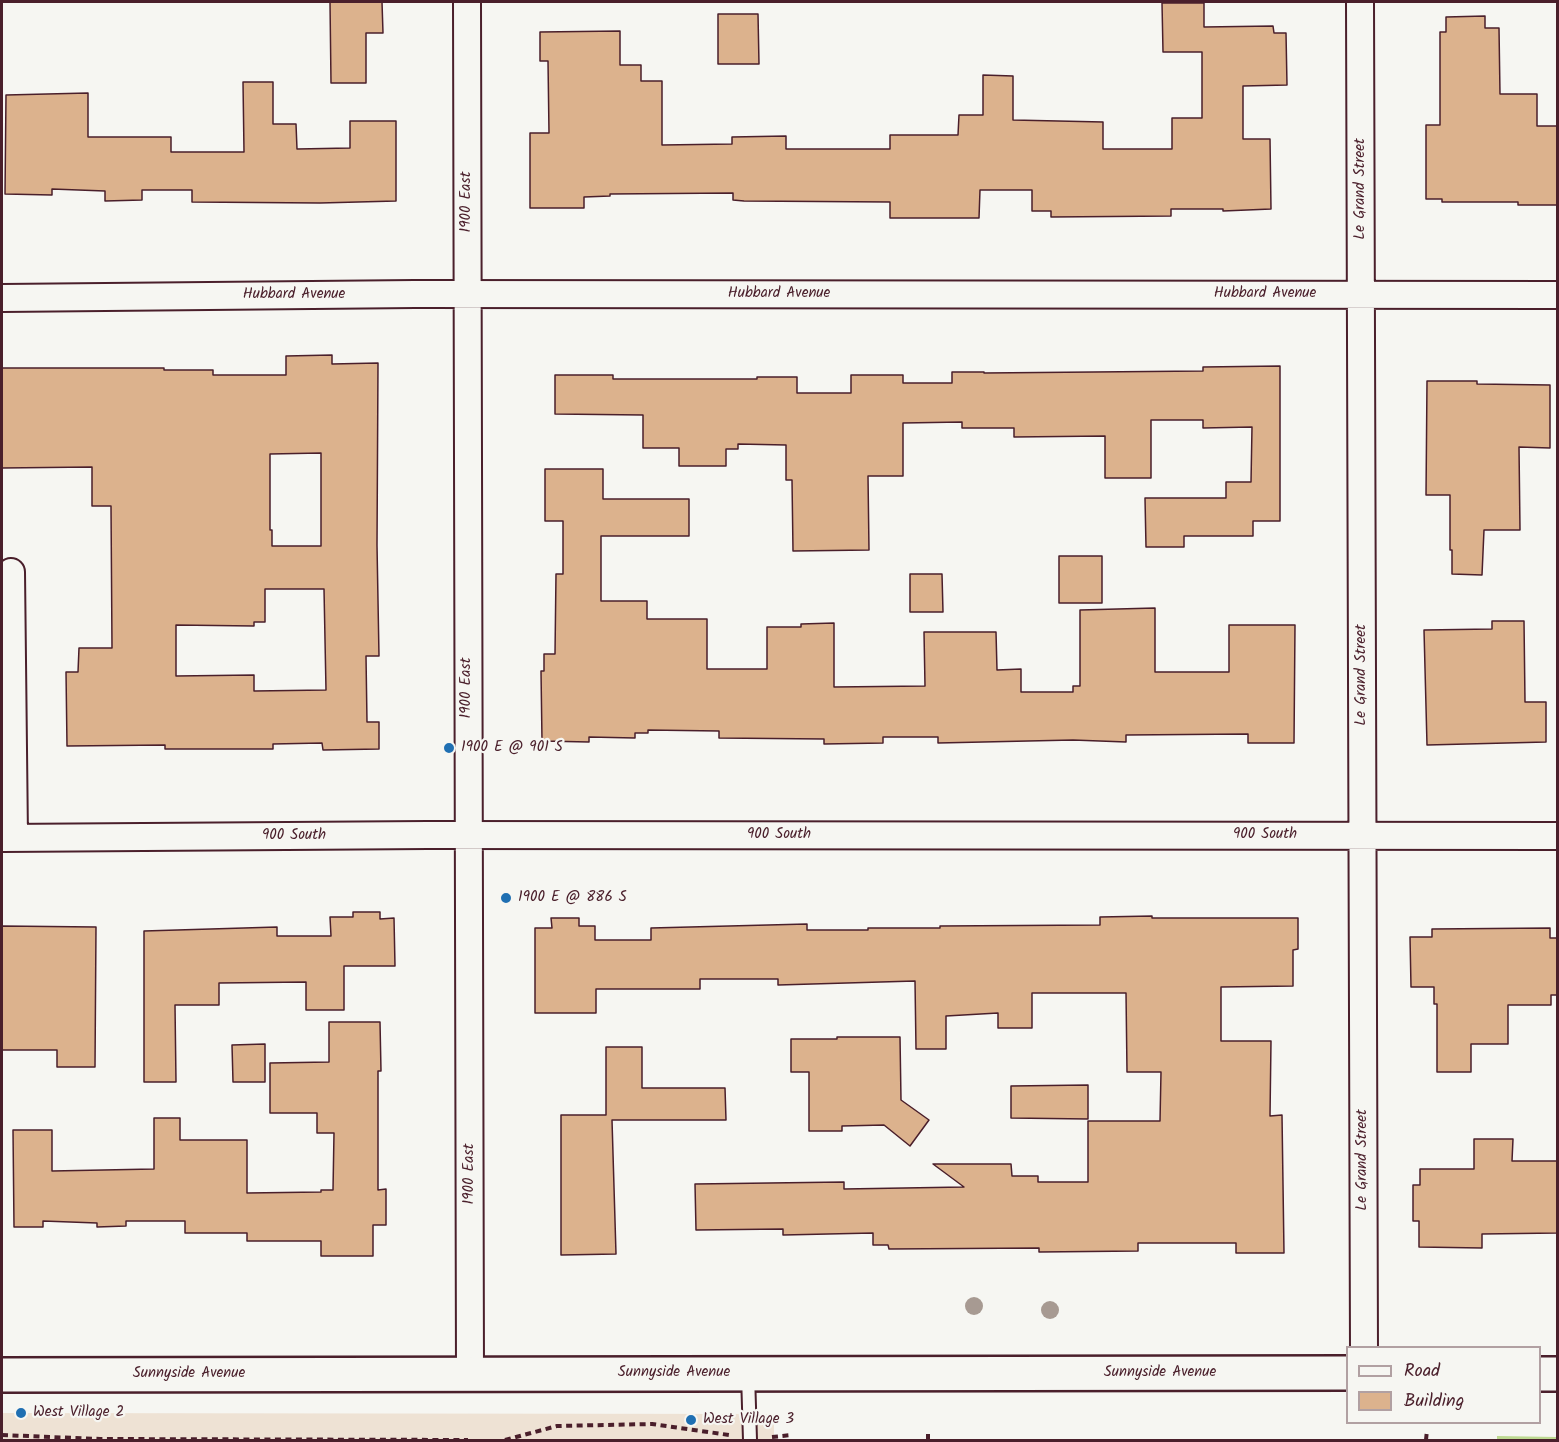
<!DOCTYPE html>
<html>
<head>
<meta charset="utf-8">
<style>
	body { margin:0 }
	#map { position:relative; width:1559px; height:1442px; overflow:hidden; background:#f6f6f2; font-family:Kalam,sans-serif }
	canvas { display:block }
	.frame { position:absolute; inset:0; border:3px solid #4a1f2b; pointer-events:none }
	.legend { position:absolute; left:1346px; top:1346px; width:195px; height:78px; box-sizing:border-box; background:#f6f6f2; border:2px solid #b1a0a2; margin:0; padding:8px 10px; list-style:none; font-size:18px; color:#4a1f2b }
	.legend li { display:flex; align-items:center; gap:12px; height:30px }
	.legend b { width:30px; border:2px solid #b1a0a2 }
</style>
</head>
<body>
<div id="map">
<canvas width="1559" height="1442"></canvas>
<div class="frame"></div>
<ul class="legend">
<li><b style="height:8px;background:#f6f6f2"></b>Road</li>
<li><b style="height:16px;background:#dcb28d"></b>Building</li>
</ul>
</div>
<script>
const g = document.querySelector('canvas').getContext('2d');
g.lineJoin = 'round';
function fillPath(path, color) { g.fillStyle = color; g.fill(path, 'evenodd'); }
const poly = rows => new Path2D(rows.map(r => 'M' + r).join(''));
function stroke(path, color, width, dash) { g.strokeStyle = color; g.lineWidth = width; g.lineCap = dash ? 'butt' : 'round'; g.setLineDash(dash || []); g.stroke(path); }
function drawText(font, color, halo, rows, align = 'center') {
  g.font = font + ' Kalam,sans-serif'; g.lineWidth = 4.5; g.setLineDash([]); g.textBaseline = 'middle'; g.strokeStyle = halo; g.fillStyle = color; for (const [text, x, y, turn = 0] of rows) {
    g.save(); g.translate(x, y); g.rotate((+turn || 0) * Math.PI / 180); g.textAlign = isNaN(turn) ? turn : align; if (halo) g.strokeText(text, 0, 0); g.fillText(text, 0, 0); g.restore();
  }
}
fillPath(poly([
	[2,1413,774,1414,774,1440,2,1440]
]), '#eee2d4');
fillPath(poly([
	[1497,1436,1557,1437,1557,1440,1497,1440]
]), '#bdd991');
const building = poly([
	[330,2,382,2,383,33,366,33,366,83,331,83,330,2],
	[1162,3,1204,3,1204,27,1273,26,1274,33,1286,33,1287,85,1243,86,1243,139,1270,139,1271,209,1223,211,1223,209,1171,209,1171,216,1051,217,1051,211,1032,211,1032,190,980,190,979,218,890,218,890,202,744,201,733,200,733,193,610,194,610,196,584,197,584,208,530,208,530,133,549,133,548,61,540,61,540,32,620,31,620,65,641,65,641,81,662,81,662,145,732,144,732,137,786,136,786,149,890,149,890,135,958,135,959,115,983,115,983,75,1013,76,1013,120,1103,122,1103,149,1172,149,1172,118,1202,118,1202,52,1163,52,1162,3],
	[718,14,758,14,759,64,718,64,718,14],
	[1485,16,1485,28,1499,28,1500,94,1537,94,1537,126,1557,126,1557,205,1518,205,1518,202,1442,202,1442,199,1426,199,1426,125,1440,125,1440,32,1446,32,1446,17,1485,16],
	[243,82,273,82,273,124,296,124,297,149,350,148,350,121,396,121,396,201,320,203,192,202,192,190,142,190,142,200,105,201,105,191,52,189,52,195,5,194,6,95,88,93,88,137,171,137,171,152,244,152,243,82],
	[332,355,332,364,378,363,377,545,379,656,366,656,367,722,379,722,379,749,323,750,322,743,273,744,273,749,165,749,165,745,67,746,66,672,78,672,79,648,112,648,111,506,92,506,92,467,2,468,2,368,164,368,164,370,213,370,213,375,286,375,286,356,332,355],
	[321,453,321,546,272,546,272,530,270,530,270,454,321,453],
	[265,589,324,589,326,690,254,691,254,675,176,676,176,625,254,626,254,622,265,622,265,589],
	[1280,366,1280,521,1253,521,1253,536,1184,536,1184,547,1146,547,1145,498,1226,498,1226,482,1251,482,1252,427,1203,428,1203,420,1151,420,1151,478,1105,478,1105,436,1014,437,1014,428,962,428,962,422,903,423,903,476,868,476,869,550,793,551,792,480,786,480,786,445,738,444,738,449,726,449,726,466,679,466,679,448,643,448,643,415,555,414,555,375,613,375,613,379,757,379,757,377,797,377,797,393,851,393,851,375,903,375,903,383,952,383,952,372,984,372,984,373,1203,371,1203,367,1280,366],
	[1427,381,1477,381,1477,384,1550,385,1550,448,1519,447,1520,530,1484,530,1482,575,1452,574,1452,550,1450,550,1450,495,1426,495,1427,381],
	[545,469,603,469,603,499,689,499,689,536,601,536,601,601,647,601,647,619,707,619,707,669,767,669,767,627,801,627,801,624,834,623,834,687,925,686,924,632,996,632,997,670,1021,669,1021,692,1073,692,1073,686,1080,686,1080,610,1155,608,1155,672,1229,672,1229,625,1295,625,1294,743,1248,743,1248,734,1126,735,1126,742,1073,740,938,743,938,737,883,737,883,743,824,744,824,739,719,738,719,731,648,730,648,733,635,733,635,738,589,737,589,742,542,741,541,671,544,671,544,654,555,654,556,574,563,574,563,521,545,521,545,469],
	[1059,556,1102,556,1102,603,1059,603,1059,556],
	[910,574,942,574,943,612,910,612,910,574],
	[1492,621,1524,621,1525,702,1546,702,1546,742,1427,745,1424,630,1492,629,1492,621],
	[353,912,380,912,380,919,394,918,395,966,344,966,344,1010,306,1010,306,982,219,983,219,1005,175,1005,176,1082,144,1082,144,931,277,927,277,936,331,936,330,917,353,917,353,912],
	[1152,916,1152,918,1298,918,1298,949,1293,950,1293,986,1221,987,1221,1041,1271,1041,1270,1116,1282,1115,1284,1253,1236,1253,1236,1243,1138,1243,1138,1251,1039,1252,1039,1248,889,1249,888,1245,873,1245,873,1233,783,1235,783,1229,696,1230,695,1184,844,1182,844,1189,964,1187,933,1164,1011,1164,1012,1176,1038,1176,1038,1182,1088,1182,1088,1121,1160,1121,1161,1072,1127,1072,1126,993,1032,993,1032,1028,998,1028,998,1013,946,1016,946,1049,916,1049,915,981,778,985,778,979,700,979,700,989,596,989,596,1013,535,1013,535,928,552,928,551,918,579,918,579,926,595,926,595,940,651,940,651,928,807,924,807,930,868,930,868,928,940,928,940,926,1100,925,1100,917,1152,916],
	[2,926,96,927,95,1067,57,1067,57,1050,2,1050,2,926],
	[1550,928,1550,938,1557,938,1557,995,1551,995,1551,1005,1508,1005,1508,1044,1471,1044,1471,1072,1437,1072,1437,1004,1434,1004,1434,987,1411,987,1410,937,1432,937,1432,929,1550,928],
	[329,1022,380,1022,381,1071,378,1071,378,1190,386,1189,386,1225,373,1225,373,1256,321,1256,321,1241,247,1241,247,1233,185,1233,185,1221,126,1221,126,1226,97,1227,97,1223,43,1221,43,1227,14,1227,13,1130,52,1130,52,1171,154,1169,154,1118,180,1118,180,1140,247,1140,247,1193,321,1192,321,1190,333,1190,334,1133,317,1133,317,1113,270,1113,270,1063,329,1062,329,1022],
	[837,1037,900,1037,901,1100,929,1120,910,1146,884,1125,842,1126,842,1131,809,1131,809,1072,791,1072,791,1039,837,1039,837,1037],
	[265,1044,265,1082,233,1082,232,1045,265,1044],
	[606,1047,642,1047,642,1088,725,1088,726,1120,612,1120,616,1254,561,1255,561,1115,606,1115,606,1047],
	[1088,1085,1088,1119,1011,1118,1011,1086,1088,1085],
	[1474,1139,1513,1139,1512,1161,1557,1161,1557,1233,1482,1234,1482,1248,1419,1247,1419,1221,1413,1221,1413,1185,1420,1185,1420,1169,1474,1169,1474,1139]
]);
fillPath(building, '#dcb28d');
stroke(building, '#4a1f2b', 1.5);
const lane = poly([
	[748,1374,750,1440]
]);
const street = poly([
	[467,2,470,1374],
	[1360,2,1364,1348],
	[2,298,415,294,1558,295],
	[11,572,14,838],
	[2,838,428,835,1558,836]
]);
const secondary = poly([
	[1540,1374,1558,1374],
	[2,1375,1348,1373]
]);
stroke(lane, '#4a1f2b', 16);
stroke(street, '#4a1f2b', 30);
stroke(secondary, '#4a1f2b', 38);
stroke(poly([
	[2,1435,100,1439,468,1440],
	[772,1437,792,1435],
	[505,1440,557,1426,652,1424,729,1435],
	[928,1440,928,1431],
	[1426,1440,1427,1430]
]), '#4a1f2b', 4, [6, 4.5]);
stroke(lane, '#f6f6f2', 12);
stroke(street, '#f6f6f2', 26);
stroke(secondary, '#f6f6f2', 33);
g.fillStyle = '#a79a92';
for (const [x, y] of [
	[974,1306],
	[1050,1310]
]) { g.beginPath(); g.arc(x, y, 9, 0, 2 * Math.PI); g.fill(); }
for (const [x, y, r, color] of [
	[449,748,6,"#1f6fb2"],
	[506,898,6,"#1f6fb2"],
	[21,1413,6,"#1f6fb2"],
	[691,1420,6,"#1f6fb2"]
]) { const dot = new Path2D(); dot.arc(x, y, r, 0, 2 * Math.PI); g.fillStyle = color; g.fill(dot); stroke(dot, '#f6f6f2', 2); }
drawText('15px', '#4a1f2b', '#f6f6f2', [
	["Le Grand Street",1361,189,-90],
	["1900 East",467,202,-90],
	["Hubbard Avenue",779,294],
	["Hubbard Avenue",1265,294],
	["Hubbard Avenue",294,295],
	["Le Grand Street",1362,675,-90],
	["1900 East",467,688,-90],
	["900 South",779,835],
	["900 South",1265,835],
	["900 South",294,836],
	["Le Grand Street",1363,1160,-90],
	["1900 East",470,1174,-90],
	["Sunnyside Avenue",674,1373],
	["Sunnyside Avenue",1160,1373],
	["Sunnyside Avenue",189,1374]
]);
drawText('15px', '#4a1f2b', '#f6f6f2', [
	["1900 E @ 901 S",461,748],
	["1900 E @ 886 S",518,898],
	["West Village 2",33,1413],
	["West Village 3",703,1420]
], 'left');
</script>
</body>
</html>
